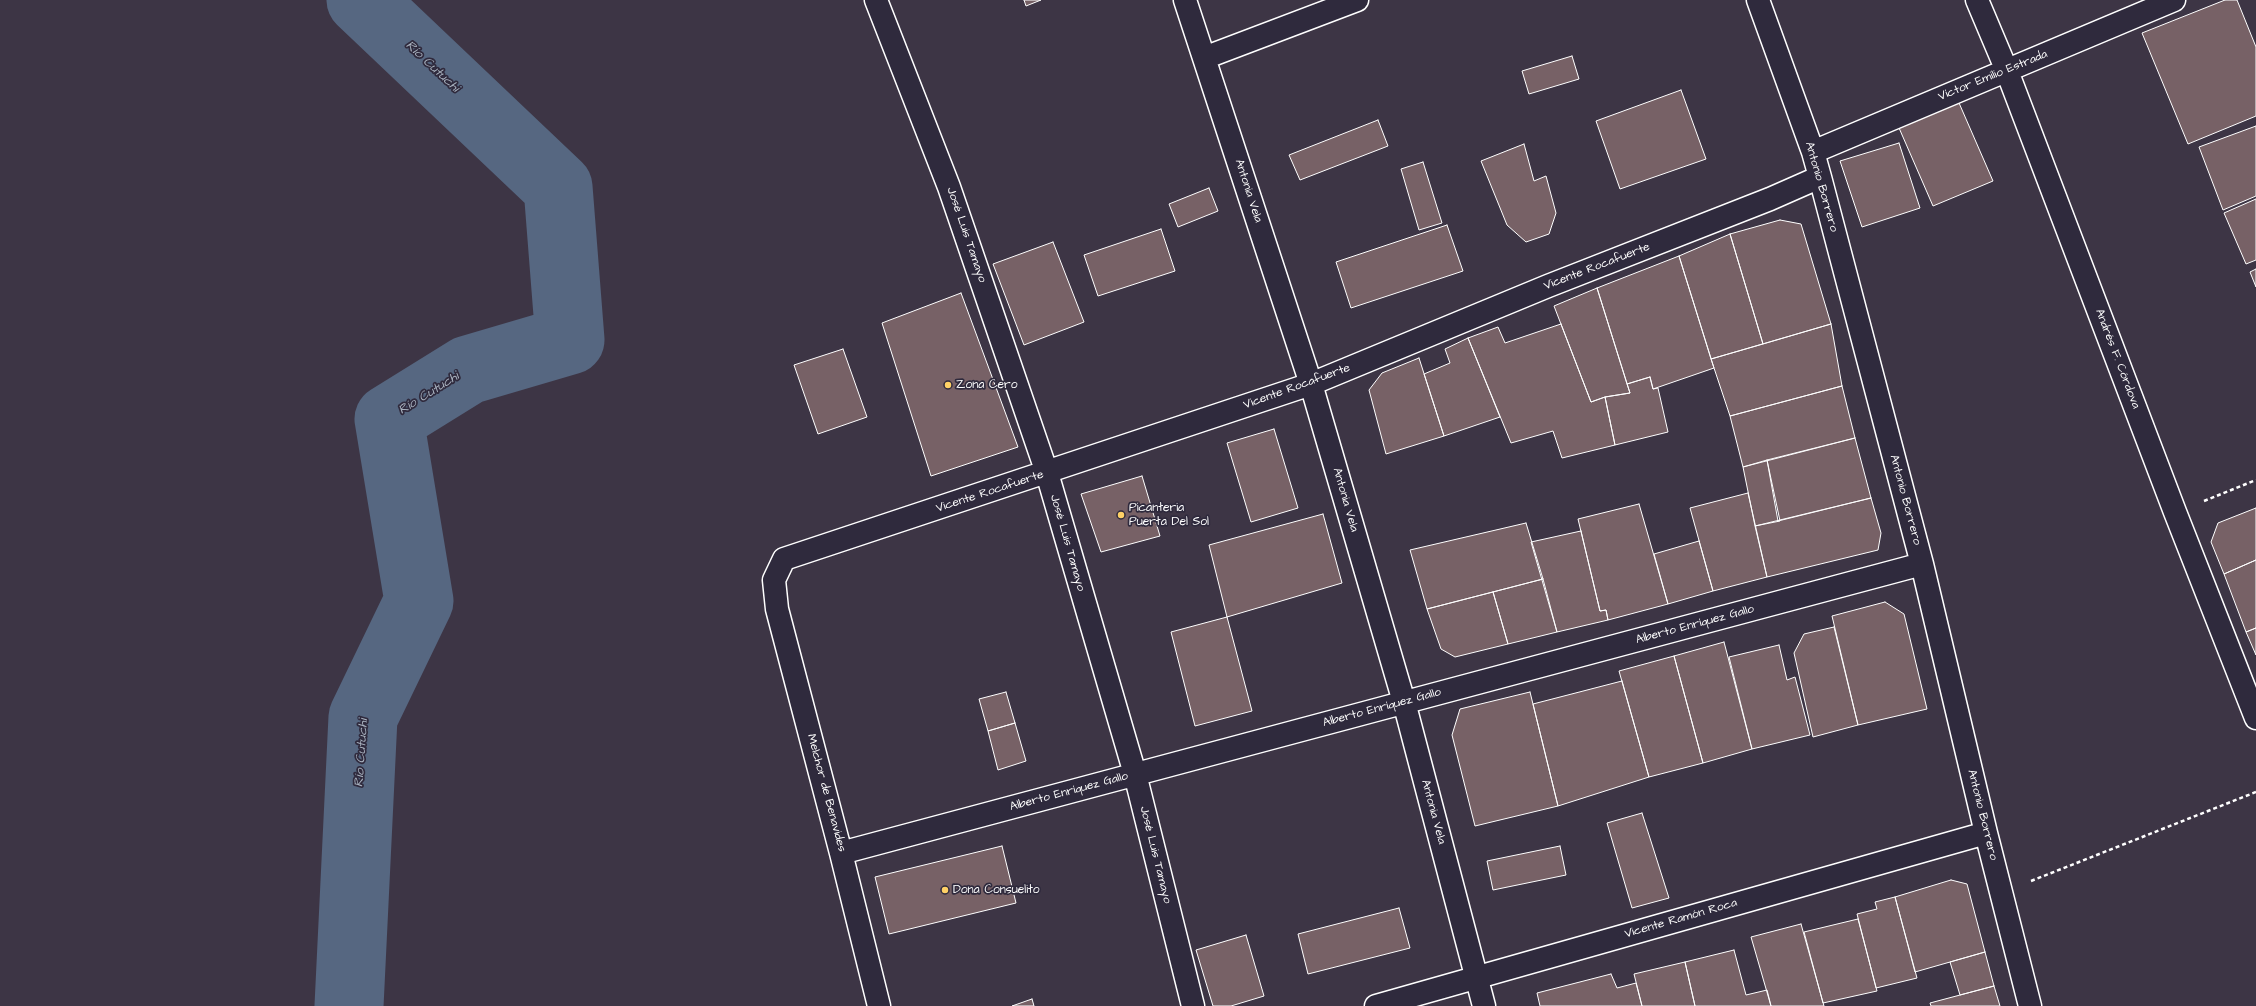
<!DOCTYPE html>
<html>
<head>
<meta charset="utf-8">
<style>
	body { margin:0 }
	canvas { display:block; background:#3d3545 }
</style>
</head>
<body>
<canvas width="2256" height="1006"></canvas>
<script>
const g = document.querySelector('canvas').getContext('2d');
g.lineJoin = 'round';
const poly = rows => new Path2D(rows.map(r => 'M' + r).join(''));
function stroke(path, color, width, dash) { g.strokeStyle = color; g.lineWidth = width; g.lineCap = dash ? 'butt' : 'round'; g.setLineDash(dash || []); g.stroke(path); }
function fillPath(path, color) { g.fillStyle = color; g.fill(path, 'evenodd'); }
function drawText(font, color, halo, rows, align = 'center') {
  g.font = font + ' "Architects Daughter",sans-serif'; g.lineWidth = 3.5; g.setLineDash([]); g.textBaseline = 'middle'; g.strokeStyle = halo; g.fillStyle = color; for (const [text, x, y, turn = 0] of rows) {
    g.save(); g.translate(x, y); g.rotate((+turn || 0) * Math.PI / 180); g.textAlign = isNaN(turn) ? turn : align; if (halo) g.strokeText(text, 0, 0); g.fillText(text, 0, 0); g.restore();
  }
}
stroke(poly([
	[349,1006,363,717,419,601,389,419,468,370,570,340,558,187,361,0]
]), '#566781', 69);
const building = poly([
	[1024,0,1041,0,1026,6,1024,0],
	[2225,0,2237,0,2256,47,2256,116,2188,144,2142,33,2225,0],
	[1572,56,1579,79,1529,94,1522,71,1572,56],
	[1681,90,1706,159,1620,189,1596,121,1681,90],
	[1956,96,1993,181,1933,206,1896,121,1956,96],
	[1378,120,1388,146,1300,180,1289,155,1378,120],
	[2256,126,2256,196,2223,210,2199,147,2256,126],
	[1899,143,1920,208,1862,227,1840,161,1899,143],
	[1524,144,1534,181,1546,176,1556,213,1549,234,1526,242,1507,225,1481,161,1524,144],
	[1423,162,1442,223,1419,230,1401,169,1423,162],
	[1209,188,1218,211,1178,227,1169,204,1209,188],
	[2256,199,2256,260,2246,264,2224,213,2256,199],
	[1780,220,1801,224,1831,324,1763,344,1730,234,1780,220],
	[1447,225,1463,271,1351,308,1336,262,1447,225],
	[1161,229,1175,271,1098,296,1084,255,1161,229],
	[1730,234,1763,344,1711,359,1679,256,1730,234],
	[1053,242,1084,322,1024,345,993,264,1053,242],
	[1679,256,1714,368,1653,389,1650,377,1627,384,1597,288,1679,256],
	[2256,269,2256,287,2250,272,2256,269],
	[1597,288,1630,393,1605,397,1591,402,1554,306,1597,288],
	[961,293,1018,447,931,476,882,323,961,293],
	[1561,324,1591,402,1605,397,1615,445,1562,458,1553,431,1511,443,1468,338,1498,327,1505,343,1561,324],
	[1831,324,1842,386,1730,416,1711,359,1831,324],
	[1468,338,1500,417,1444,436,1424,374,1450,363,1445,349,1468,338],
	[843,349,867,417,818,434,794,365,843,349],
	[1419,358,1444,436,1386,454,1369,390,1382,373,1419,358],
	[1650,377,1653,389,1658,388,1668,432,1615,445,1605,397,1630,393,1627,384,1650,377],
	[1842,386,1855,438,1743,467,1730,416,1842,386],
	[1274,429,1298,508,1251,522,1227,443,1274,429],
	[1855,438,1871,498,1778,521,1767,460,1855,438],
	[1767,460,1780,521,1755,526,1743,467,1767,460],
	[1142,476,1160,536,1101,552,1081,494,1142,476],
	[1748,493,1767,577,1713,591,1690,508,1748,493],
	[1871,498,1881,533,1878,550,1767,577,1755,526,1871,498],
	[1639,504,1668,604,1608,620,1606,610,1600,611,1578,519,1639,504],
	[2256,508,2256,560,2224,574,2211,542,2218,523,2256,508],
	[1323,514,1342,583,1227,617,1209,545,1323,514],
	[1526,523,1543,579,1427,609,1410,550,1526,523],
	[1581,531,1600,611,1606,610,1608,620,1557,632,1531,542,1581,531],
	[1699,541,1713,591,1668,604,1654,554,1699,541],
	[2256,560,2256,628,2246,632,2224,574,2256,560],
	[1543,579,1557,632,1508,644,1493,592,1543,579],
	[1493,592,1508,644,1455,657,1441,649,1427,609,1493,592],
	[1885,602,1904,614,1927,709,1858,725,1832,616,1885,602],
	[1227,617,1252,711,1195,726,1171,632,1227,617],
	[1834,627,1858,725,1813,737,1794,653,1804,634,1834,627],
	[2256,628,2256,655,2246,632,2256,628],
	[1724,642,1752,749,1703,763,1674,656,1724,642],
	[1779,645,1787,680,1795,677,1810,735,1752,749,1729,657,1779,645],
	[1674,656,1703,763,1649,777,1619,671,1674,656],
	[1622,681,1649,777,1558,806,1533,704,1622,681],
	[1006,692,1015,723,988,731,979,699,1006,692],
	[1530,692,1558,806,1475,826,1452,735,1460,709,1530,692],
	[1015,723,1026,761,998,770,988,731,1015,723],
	[1642,813,1669,898,1632,908,1607,823,1642,813],
	[1002,846,1016,903,889,934,875,877,1002,846],
	[1560,846,1566,875,1493,890,1487,861,1560,846],
	[1951,880,1967,884,1985,952,1915,972,1895,897,1951,880],
	[1895,897,1917,978,1876,988,1857,914,1877,909,1875,902,1895,897],
	[1399,908,1410,948,1308,974,1298,934,1399,908],
	[1858,919,1877,991,1823,1003,1804,932,1858,919],
	[1801,924,1824,1006,1771,1006,1751,937,1801,924],
	[1246,935,1264,996,1231,1006,1213,1006,1196,950,1246,935],
	[1734,950,1746,995,1767,990,1771,1006,1695,1006,1685,962,1734,950],
	[1985,952,1994,986,1960,995,1950,962,1985,952],
	[1685,962,1695,1006,1642,1006,1634,974,1685,962],
	[1611,974,1617,988,1636,983,1642,1006,1540,1006,1537,993,1611,974],
	[1994,986,2000,1006,1931,1006,1930,1003,1994,986],
	[1032,999,1034,1006,1012,1006,1032,999]
]);
fillPath(building, '#776166');
stroke(building, '#fff', 1);
const street = poly([
	[876,0,949,187,1047,473,1135,774,1193,1006],
	[1185,0,1311,384,1404,702,1484,1006],
	[1758,0,1813,152,1820,177,1922,564,1986,833,2030,1006],
	[1977,0,2007,71,2175,512,2256,718],
	[1204,58,1357,0],
	[1813,152,2174,0],
	[841,853,1922,564],
	[879,1006,841,853,777,609,774,580,784,559,1311,384,1548,286,1770,199,1820,177],
	[1376,1006,1986,833]
]);
stroke(street, '#fff', 25);
stroke(poly([
	[2204,501,2256,480],
	[2031,881,2256,792]
]), '#fff', 2.5, [4, 3]);
stroke(street, '#2f2a3d', 22);
for (const [x, y, r, color] of [
	[948,385,4,"#ffd166"],
	[1121,515,4,"#ffd166"],
	[945,890,4,"#ffd166"]
]) { const dot = new Path2D(); dot.arc(x, y, r, 0, 2 * Math.PI); g.fillStyle = color; g.fill(dot); stroke(dot, '#2f2a3d', 1.5); }
drawText('12px', '#fff', '#2f2a3d', [
	["Víctor Emilio Estrada",1993,76,-22],
	["Antonio Borrero",1821,187,74],
	["Antonia Vela",1248,191,72],
	["José Luis Tamayo",966,235,71],
	["Vicente Rocafuerte",1597,267,-21],
	["Andrés F. Córdova",2117,359,69],
	["Vicente Rocafuerte",1297,387,-20],
	["Vicente Rocafuerte",990,492,-18],
	["Antonia Vela",1345,500,74],
	["Antonio Borrero",1905,500,75],
	["José Luis Tamayo",1067,543,74],
	["Alberto Enríquez Gallo",1695,625,-15],
	["Alberto Enríquez Gallo",1382,708,-15],
	["Alberto Enríquez Gallo",1069,792,-15],
	["Melchor de Benavides",826,793,75],
	["Antonia Vela",1433,812,75],
	["Antonio Borrero",1982,815,76],
	["José Luis Tamayo",1155,855,76],
	["Vicente Ramón Roca",1681,919,-16]
]);
drawText('12px', '#fff', '#2f2a3d', [
	["Zona Cero",956,385],
	["Picanteria",1129,508],
	["Puerta Del Sol",1129,522],
	["Dona Consuelito",953,890]
], 'left');
drawText('italic 13px', '#aab3c0', '#2f2a3d', [
	["Río Cutuchi",432,67,43],
	["Río Cutuchi",429,394,-32],
	["Río Cutuchi",362,753,-86]
]);
</script>
</body>
</html>
